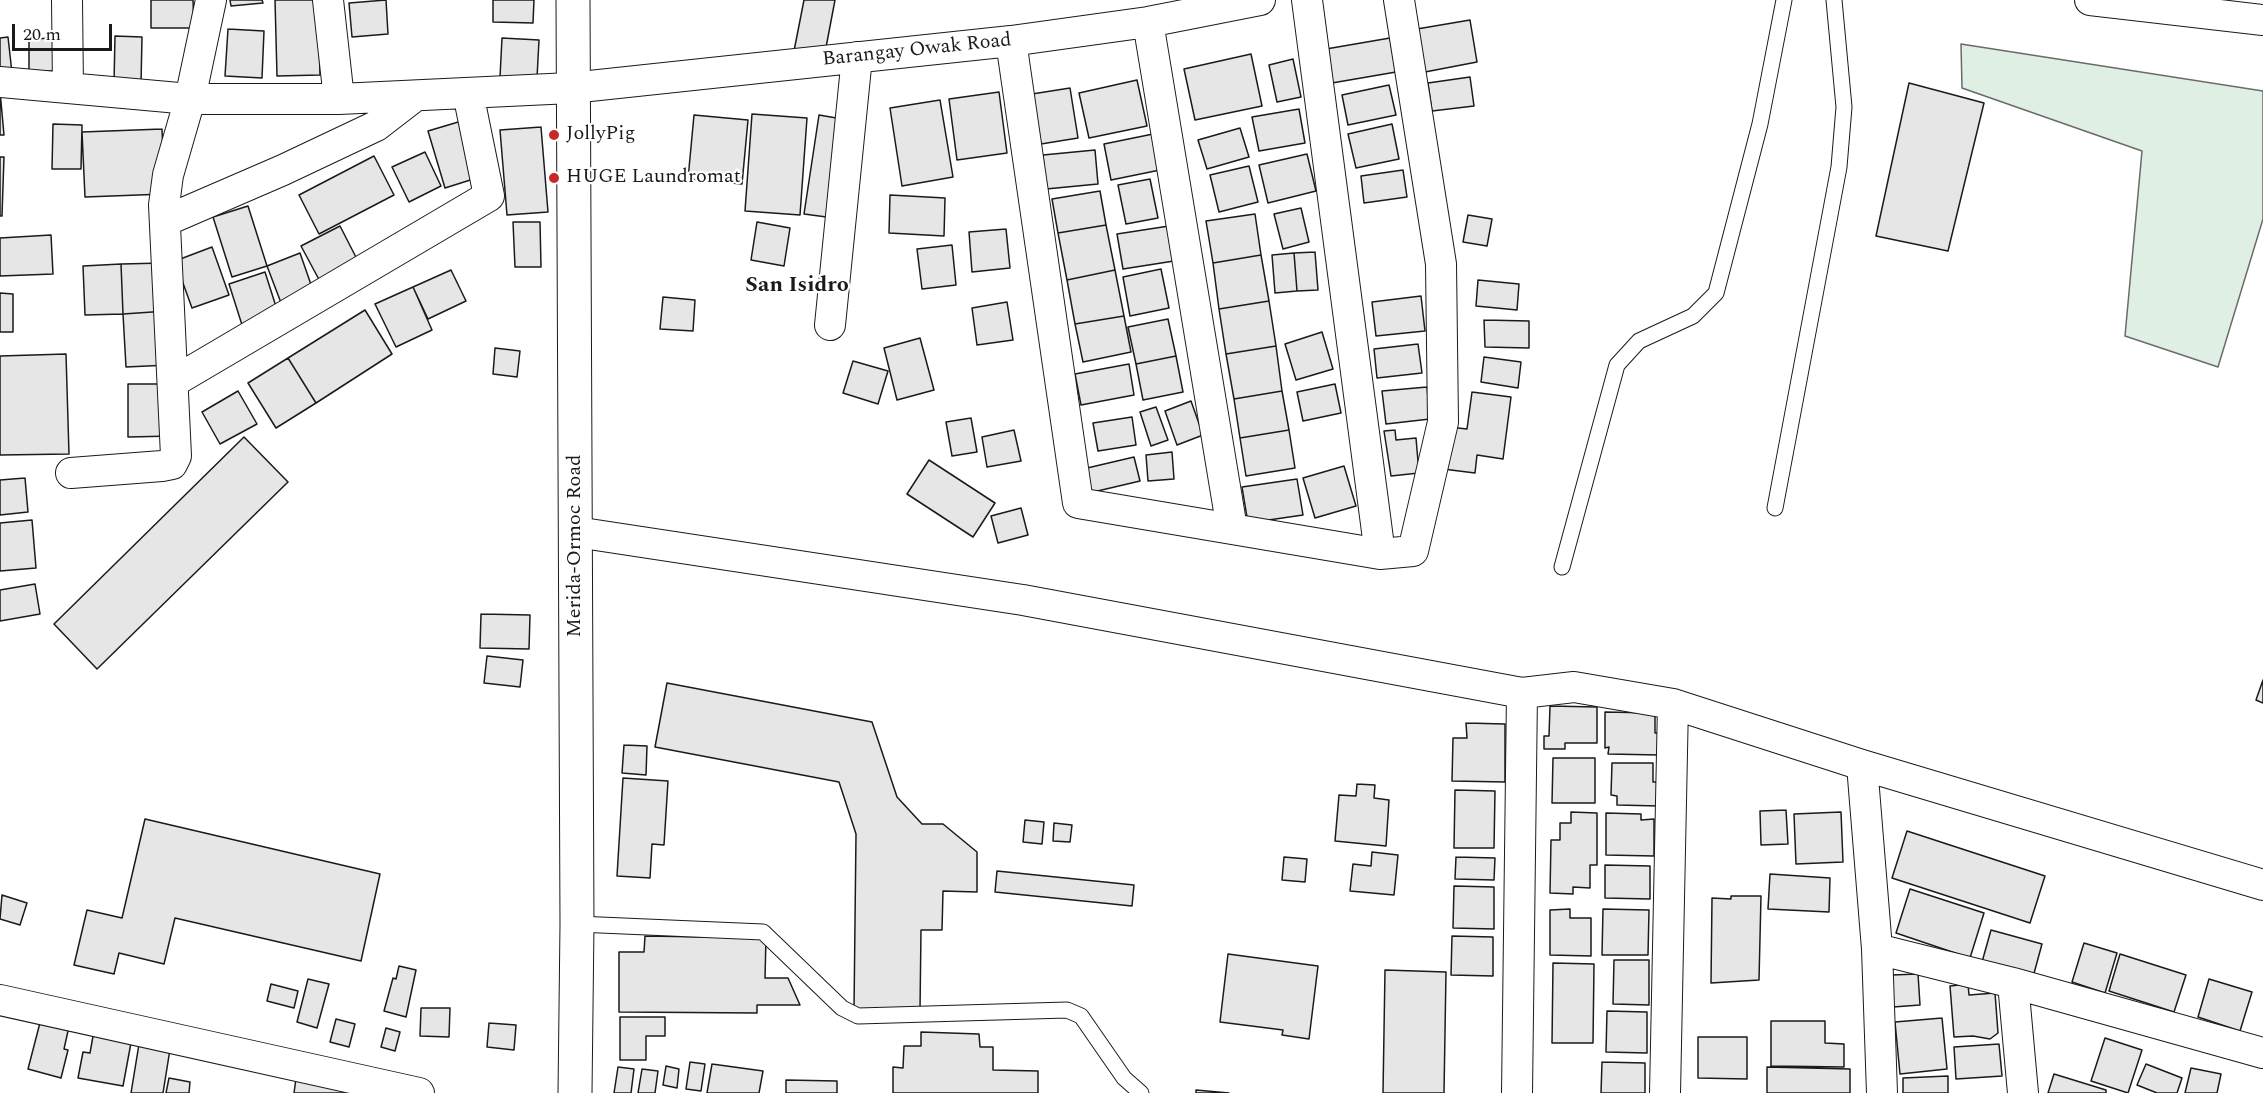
<!DOCTYPE html>
<html>
<head>
<meta charset="utf-8">
<style>
	body { margin:0 }
	#map { position:relative; width:2263px; height:1093px; overflow:hidden; background:#fff; font-family:Spectral,serif }
	canvas { display:block }
	.scale { position:absolute; left:12px; top:24px; width:100px; height:27px; box-sizing:border-box; border:3px solid #1a1a1a; border-top:0; padding-left:8px; font-size:18px; line-height:21px; white-space:nowrap; color:#1a1a1a; -webkit-text-stroke:4px #fff; paint-order:stroke }
</style>
</head>
<body>
<div id="map">
<canvas width="2263" height="1093"></canvas>
<div class="scale">20 m</div>
</div>
<script>
const g = document.querySelector('canvas').getContext('2d');
g.lineJoin = 'round';
function fillPath(path, color) { g.fillStyle = color; g.fill(path, 'evenodd'); }
const poly = rows => new Path2D(rows.map(r => 'M' + r).join(''));
function stroke(path, color, width, dash) { g.strokeStyle = color; g.lineWidth = width; g.lineCap = dash ? 'butt' : 'round'; g.setLineDash(dash || []); g.stroke(path); }
function drawText(font, color, halo, rows, align = 'center') {
  g.font = font + ' Spectral,serif'; g.lineWidth = 4.5; g.setLineDash([]); g.textBaseline = 'middle'; g.strokeStyle = halo; g.fillStyle = color; for (const [text, x, y, turn = 0] of rows) {
    g.save(); g.translate(x, y); g.rotate((+turn || 0) * Math.PI / 180); g.textAlign = isNaN(turn) ? turn : align; if (halo) g.strokeText(text, 0, 0); g.fillText(text, 0, 0); g.restore();
  }
}
const green = poly([
	[1961,44,2263,91,2263,219,2218,367,2125,336,2142,151,1962,88,1961,44]
]);
fillPath(green, '#e0efe3');
stroke(green, '#6a6a6a', 1.5);
const building = poly([
	[151,0,193,0,194,28,151,28,151,0],
	[230,0,262,0,263,3,231,6,230,0],
	[275,0,318,0,320,75,277,76,275,0],
	[386,0,388,34,352,37,349,3,386,0],
	[493,0,534,0,533,23,493,22,493,0],
	[804,0,835,0,824,58,794,51,804,0],
	[1470,20,1477,62,1425,72,1417,29,1470,20],
	[228,29,264,31,262,78,225,76,228,29],
	[115,36,142,37,141,84,114,83,115,36],
	[8,37,12,73,0,74,0,38,8,37],
	[57,38,57,71,29,71,29,39,57,38],
	[502,38,539,40,537,78,500,77,502,38],
	[1390,38,1396,72,1332,83,1326,49,1390,38],
	[1251,54,1262,106,1195,120,1184,69,1251,54],
	[1293,59,1301,97,1277,102,1269,65,1293,59],
	[1470,77,1474,106,1432,111,1428,83,1470,77],
	[1137,80,1147,126,1089,138,1079,93,1137,80],
	[1909,83,1984,103,1948,251,1876,236,1909,83],
	[1389,85,1396,115,1348,125,1342,95,1389,85],
	[1070,88,1078,138,1041,144,1032,94,1070,88],
	[0,91,4,135,0,135,0,91],
	[999,92,1007,153,957,160,949,99,999,92],
	[940,100,953,177,902,186,890,108,940,100],
	[1299,109,1305,143,1259,151,1252,117,1299,109],
	[752,114,807,118,800,215,745,211,752,114],
	[694,115,748,120,742,184,688,179,694,115],
	[819,115,848,120,834,218,804,214,819,115],
	[465,120,483,176,445,188,428,131,465,120],
	[53,124,82,125,81,169,52,169,53,124],
	[1392,124,1399,159,1356,168,1348,134,1392,124],
	[541,127,548,212,507,215,500,130,541,127],
	[1240,128,1249,157,1207,169,1198,140,1240,128],
	[162,129,165,194,85,197,82,132,162,129],
	[1153,134,1160,170,1111,180,1104,144,1153,134],
	[1095,150,1098,184,1046,189,1043,155,1095,150],
	[425,152,441,186,409,202,392,167,425,152],
	[1307,154,1316,191,1268,203,1259,165,1307,154],
	[374,156,394,195,319,234,299,195,374,156],
	[0,157,4,157,2,216,0,216,0,157],
	[1249,166,1258,202,1219,212,1210,175,1249,166],
	[1403,170,1407,197,1364,203,1361,176,1403,170],
	[1150,179,1158,218,1126,224,1118,185,1150,179],
	[1100,191,1106,225,1058,233,1052,199,1100,191],
	[890,195,945,198,944,236,889,233,890,195],
	[248,206,267,266,232,277,213,217,248,206],
	[1301,208,1309,242,1283,249,1274,214,1301,208],
	[1255,214,1261,255,1213,263,1206,221,1255,214],
	[1468,215,1492,219,1487,246,1463,242,1468,215],
	[513,222,540,222,541,267,515,267,513,222],
	[757,222,790,228,784,266,751,260,757,222],
	[1106,225,1115,270,1067,280,1058,233,1106,225],
	[340,226,361,267,323,287,301,246,340,226],
	[1169,226,1174,261,1123,269,1117,234,1169,226],
	[1006,229,1010,268,972,272,969,232,1006,229],
	[51,235,53,274,0,276,0,238,51,235],
	[952,245,956,285,922,289,917,249,952,245],
	[212,247,229,295,192,308,175,261,212,247],
	[1315,252,1318,290,1297,291,1294,253,1315,252],
	[300,253,315,296,283,308,267,266,300,253],
	[1294,253,1297,291,1275,293,1272,255,1294,253],
	[1261,255,1269,301,1219,309,1213,263,1261,255],
	[164,263,167,311,123,314,121,264,164,263],
	[121,264,123,314,85,315,83,266,121,264],
	[1161,269,1169,308,1130,316,1123,277,1161,269],
	[451,270,466,301,428,319,413,287,451,270],
	[1115,270,1124,316,1075,324,1067,280,1115,270],
	[265,272,279,316,243,328,229,284,265,272],
	[1478,280,1519,284,1517,310,1476,306,1478,280],
	[413,287,432,330,396,347,375,304,413,287],
	[0,293,13,294,13,332,0,332,0,293],
	[1421,296,1425,331,1376,336,1372,302,1421,296],
	[663,297,695,300,693,331,660,329,663,297],
	[1269,301,1276,346,1226,354,1219,309,1269,301],
	[1007,302,1013,340,977,345,972,308,1007,302],
	[365,310,392,354,316,403,288,358,365,310],
	[167,311,169,365,126,367,123,314,167,311],
	[1124,316,1131,352,1083,362,1075,324,1124,316],
	[1168,319,1176,356,1136,364,1128,327,1168,319],
	[1484,320,1529,321,1529,348,1485,347,1484,320],
	[1322,332,1333,369,1296,380,1285,344,1322,332],
	[920,338,934,390,897,400,884,348,920,338],
	[1418,344,1422,373,1377,378,1374,349,1418,344],
	[1276,346,1282,391,1234,399,1226,354,1276,346],
	[495,348,520,351,517,377,493,374,495,348],
	[66,354,69,454,0,455,0,356,66,354],
	[1176,356,1183,392,1143,400,1136,364,1176,356],
	[1484,357,1521,362,1518,388,1481,382,1484,357],
	[288,358,316,403,276,428,248,383,288,358],
	[853,361,888,371,878,404,843,393,853,361],
	[1129,364,1134,395,1081,405,1075,374,1129,364],
	[128,384,173,384,173,436,128,437,128,384],
	[1335,384,1341,413,1303,421,1297,392,1335,384],
	[1427,387,1430,419,1386,424,1382,391,1427,387],
	[238,391,257,424,220,444,202,412,238,391],
	[1282,391,1289,430,1240,438,1234,399,1282,391],
	[1472,392,1511,397,1503,459,1477,455,1475,473,1443,469,1449,427,1467,429,1472,392],
	[1191,401,1203,435,1177,445,1165,411,1191,401],
	[1156,407,1168,440,1151,446,1140,412,1156,407],
	[1132,417,1136,445,1098,451,1093,423,1132,417],
	[971,418,977,452,952,456,946,422,971,418],
	[1014,430,1021,461,987,467,982,437,1014,430],
	[1289,430,1295,468,1246,476,1240,438,1289,430],
	[1395,430,1396,440,1416,438,1419,473,1391,476,1384,431,1395,430],
	[244,437,288,482,97,669,54,624,244,437],
	[1172,452,1174,479,1148,481,1146,455,1172,452],
	[1134,457,1140,481,1089,493,1083,469,1134,457],
	[929,460,995,503,973,537,907,494,929,460],
	[1344,466,1356,506,1315,518,1303,478,1344,466],
	[25,478,28,512,0,515,0,480,25,478],
	[1297,479,1303,515,1248,523,1242,487,1297,479],
	[1021,508,1028,535,998,543,991,516,1021,508],
	[32,520,36,568,0,571,0,523,32,520],
	[35,584,40,614,0,621,0,590,35,584],
	[481,614,530,615,529,649,480,648,481,614],
	[487,656,523,660,520,687,484,683,487,656],
	[2263,680,2263,703,2256,700,2263,680],
	[667,683,872,722,897,797,922,824,943,824,977,852,977,892,943,891,942,930,921,930,920,1011,854,1010,856,834,839,782,655,747,667,683],
	[1550,706,1597,707,1597,743,1565,743,1565,749,1544,749,1544,736,1549,736,1550,706],
	[1605,712,1655,713,1655,733,1659,733,1659,755,1608,754,1609,747,1605,748,1605,712],
	[1466,723,1505,724,1505,782,1452,781,1453,738,1467,738,1466,723],
	[624,745,647,746,646,775,622,773,624,745],
	[1553,758,1595,758,1595,803,1552,803,1553,758],
	[1612,763,1653,763,1653,782,1659,782,1659,806,1617,805,1617,796,1611,795,1612,763],
	[623,778,668,781,664,845,652,844,650,878,617,876,623,778],
	[1357,784,1375,785,1374,798,1389,800,1386,846,1335,841,1339,795,1356,796,1357,784],
	[1455,790,1495,791,1494,848,1454,848,1455,790],
	[1786,810,1788,844,1761,845,1760,811,1786,810],
	[1571,812,1597,813,1597,865,1590,865,1590,888,1573,887,1573,894,1550,893,1551,840,1560,840,1560,823,1571,823,1571,812],
	[1841,812,1843,862,1796,864,1794,814,1841,812],
	[1606,813,1641,814,1641,820,1654,819,1654,856,1606,855,1606,813],
	[145,819,380,874,361,961,175,918,164,964,119,953,114,974,74,965,87,910,122,918,145,819],
	[1025,820,1044,822,1042,844,1023,842,1025,820],
	[1054,823,1072,825,1070,842,1053,841,1054,823],
	[1907,831,2045,876,2030,923,1892,878,1907,831],
	[1372,852,1398,855,1394,895,1350,891,1353,864,1371,866,1372,852],
	[1284,857,1307,859,1305,882,1282,880,1284,857],
	[1456,857,1495,858,1494,880,1455,879,1456,857],
	[1605,865,1650,866,1650,899,1605,898,1605,865],
	[997,871,1134,885,1132,906,995,892,997,871],
	[1770,874,1830,878,1829,912,1768,909,1770,874],
	[1454,886,1494,887,1494,929,1453,928,1454,886],
	[1910,889,1984,913,1970,958,1896,933,1910,889],
	[2,895,27,903,20,925,0,919,2,895],
	[1731,896,1761,896,1759,980,1711,983,1712,898,1731,899,1731,896],
	[1570,909,1570,918,1591,918,1591,956,1550,955,1550,910,1570,909],
	[1603,909,1649,910,1648,955,1602,955,1603,909],
	[1991,930,2042,944,2033,977,1982,962,1991,930],
	[645,936,766,938,765,978,788,978,800,1005,757,1005,757,1013,619,1012,619,952,644,952,645,936],
	[1452,936,1493,937,1493,976,1451,975,1452,936],
	[2084,943,2117,953,2105,993,2072,982,2084,943],
	[1228,954,1318,966,1309,1039,1282,1035,1283,1030,1220,1022,1228,954],
	[2120,954,2186,975,2174,1012,2109,991,2120,954],
	[1614,960,1649,960,1649,1005,1613,1004,1614,960],
	[1553,963,1594,964,1593,1043,1552,1043,1553,963],
	[399,966,416,970,406,1017,384,1011,393,978,396,979,399,966],
	[1385,970,1446,972,1444,1093,1383,1093,1385,970],
	[1918,974,1920,1005,1893,1007,1892,975,1918,974],
	[308,979,329,984,317,1028,297,1022,308,979],
	[2209,979,2252,992,2240,1031,2198,1017,2209,979],
	[271,984,298,991,294,1008,267,1001,271,984],
	[1968,984,1969,995,1995,993,1998,1033,1990,1039,1973,1036,1954,1037,1950,986,1968,984],
	[421,1008,450,1008,449,1037,420,1036,421,1008],
	[1607,1011,1647,1012,1647,1053,1606,1052,1607,1011],
	[42,1015,70,1022,64,1049,68,1050,61,1078,28,1069,42,1015],
	[620,1017,665,1017,665,1036,646,1036,646,1060,620,1060,620,1017],
	[1942,1018,1947,1069,1900,1074,1895,1022,1942,1018],
	[336,1019,355,1024,349,1047,330,1042,336,1019],
	[1771,1021,1825,1021,1825,1043,1844,1044,1844,1067,1771,1066,1771,1021],
	[489,1023,516,1025,514,1050,487,1047,489,1023],
	[95,1025,133,1032,123,1086,78,1078,83,1052,90,1053,95,1025],
	[386,1028,400,1032,395,1051,381,1047,386,1028],
	[921,1032,979,1034,980,1047,993,1047,993,1070,1038,1071,1038,1093,893,1093,893,1067,903,1068,904,1046,921,1046,921,1032],
	[1698,1037,1747,1037,1747,1079,1698,1078,1698,1037],
	[140,1038,171,1043,163,1093,131,1093,140,1038],
	[2105,1038,2142,1050,2128,1093,2091,1081,2105,1038],
	[1999,1044,2002,1076,1956,1079,1954,1047,1999,1044],
	[690,1062,705,1064,701,1091,686,1089,690,1062],
	[1602,1062,1645,1063,1645,1093,1601,1093,1602,1062],
	[712,1064,763,1071,759,1093,707,1093,712,1064],
	[2146,1064,2182,1078,2177,1093,2157,1093,2137,1085,2146,1064],
	[666,1066,679,1069,677,1088,663,1085,666,1066],
	[618,1067,634,1069,631,1093,614,1093,618,1067],
	[1767,1067,1850,1069,1850,1093,1767,1093,1767,1067],
	[2191,1068,2221,1074,2217,1093,2185,1093,2191,1068],
	[642,1069,658,1071,655,1093,638,1093,642,1069],
	[297,1071,345,1079,343,1093,294,1093,297,1071],
	[2054,1074,2106,1090,2106,1093,2048,1093,2054,1074],
	[1948,1076,1948,1093,1903,1093,1903,1078,1948,1076],
	[169,1078,190,1082,189,1093,166,1093,169,1078],
	[786,1080,837,1081,837,1093,786,1093,786,1080],
	[1196,1090,1229,1093,1196,1093,1196,1090]
]);
fillPath(building, '#e6e6e6');
stroke(building, '#1a1a1a', 1.5);
const service = poly([
	[1775,508,1839,167,1844,107,1834,0],
	[1562,567,1617,365,1639,341,1693,316,1716,293,1760,124,1784,0],
	[577,924,763,932,842,1008,858,1016,1067,1010,1081,1016,1124,1078,1141,1093]
]);
const minor = poly([
	[67,0,68,88],
	[328,0,339,99],
	[1307,0,1380,554],
	[2090,0,2263,20],
	[1148,22,1232,529],
	[1011,41,1078,503,1380,554,1413,551,1443,422,1441,264,1399,0],
	[0,82,190,99,339,99,571,88,1011,41,1148,22,1260,0],
	[165,221,283,170,376,126,415,96],
	[830,325,857,57],
	[173,382,489,196,468,93],
	[71,473,162,466,172,464,176,456,164,205,168,175,190,99,211,0],
	[576,532,1023,600,1522,693,1574,687,1673,704,1862,765,2263,885],
	[1862,765,1877,949,1882,1093],
	[1877,949,2013,983,2263,1053],
	[2013,983,2023,1093],
	[0,1000,419,1093],
	[1517,1093,1522,693],
	[1665,1093,1673,704]
]);
const trunk = poly([
	[573,0,577,924,575,1093]
]);
stroke(service, '#1a1a1a', 17);
stroke(minor, '#1a1a1a', 32);
stroke(trunk, '#1a1a1a', 35);
stroke(service, '#fff', 15);
stroke(minor, '#fff', 30);
stroke(trunk, '#fff', 33);
for (const [x, y, r, color] of [
	[554,135,6,"#c62828"],
	[554,178,6,"#c62828"]
]) { const dot = new Path2D(); dot.arc(x, y, r, 0, 2 * Math.PI); g.fillStyle = color; g.fill(dot); stroke(dot, '#fff', 2); }
drawText('20px', '#1a1a1a', '#fff', [
	["Barangay Owak Road",917,51,-6],
	["Merida-Ormoc Road",576,546,-90]
]);
drawText('20px', '#1a1a1a', '#fff', [
	["JollyPig",566,135],
	["HUGE Laundromat",566,178]
], 'left');
drawText('bold 22px', '#1a1a1a', '#fff', [
	["San Isidro",797,287]
]);
</script>
</body>
</html>
